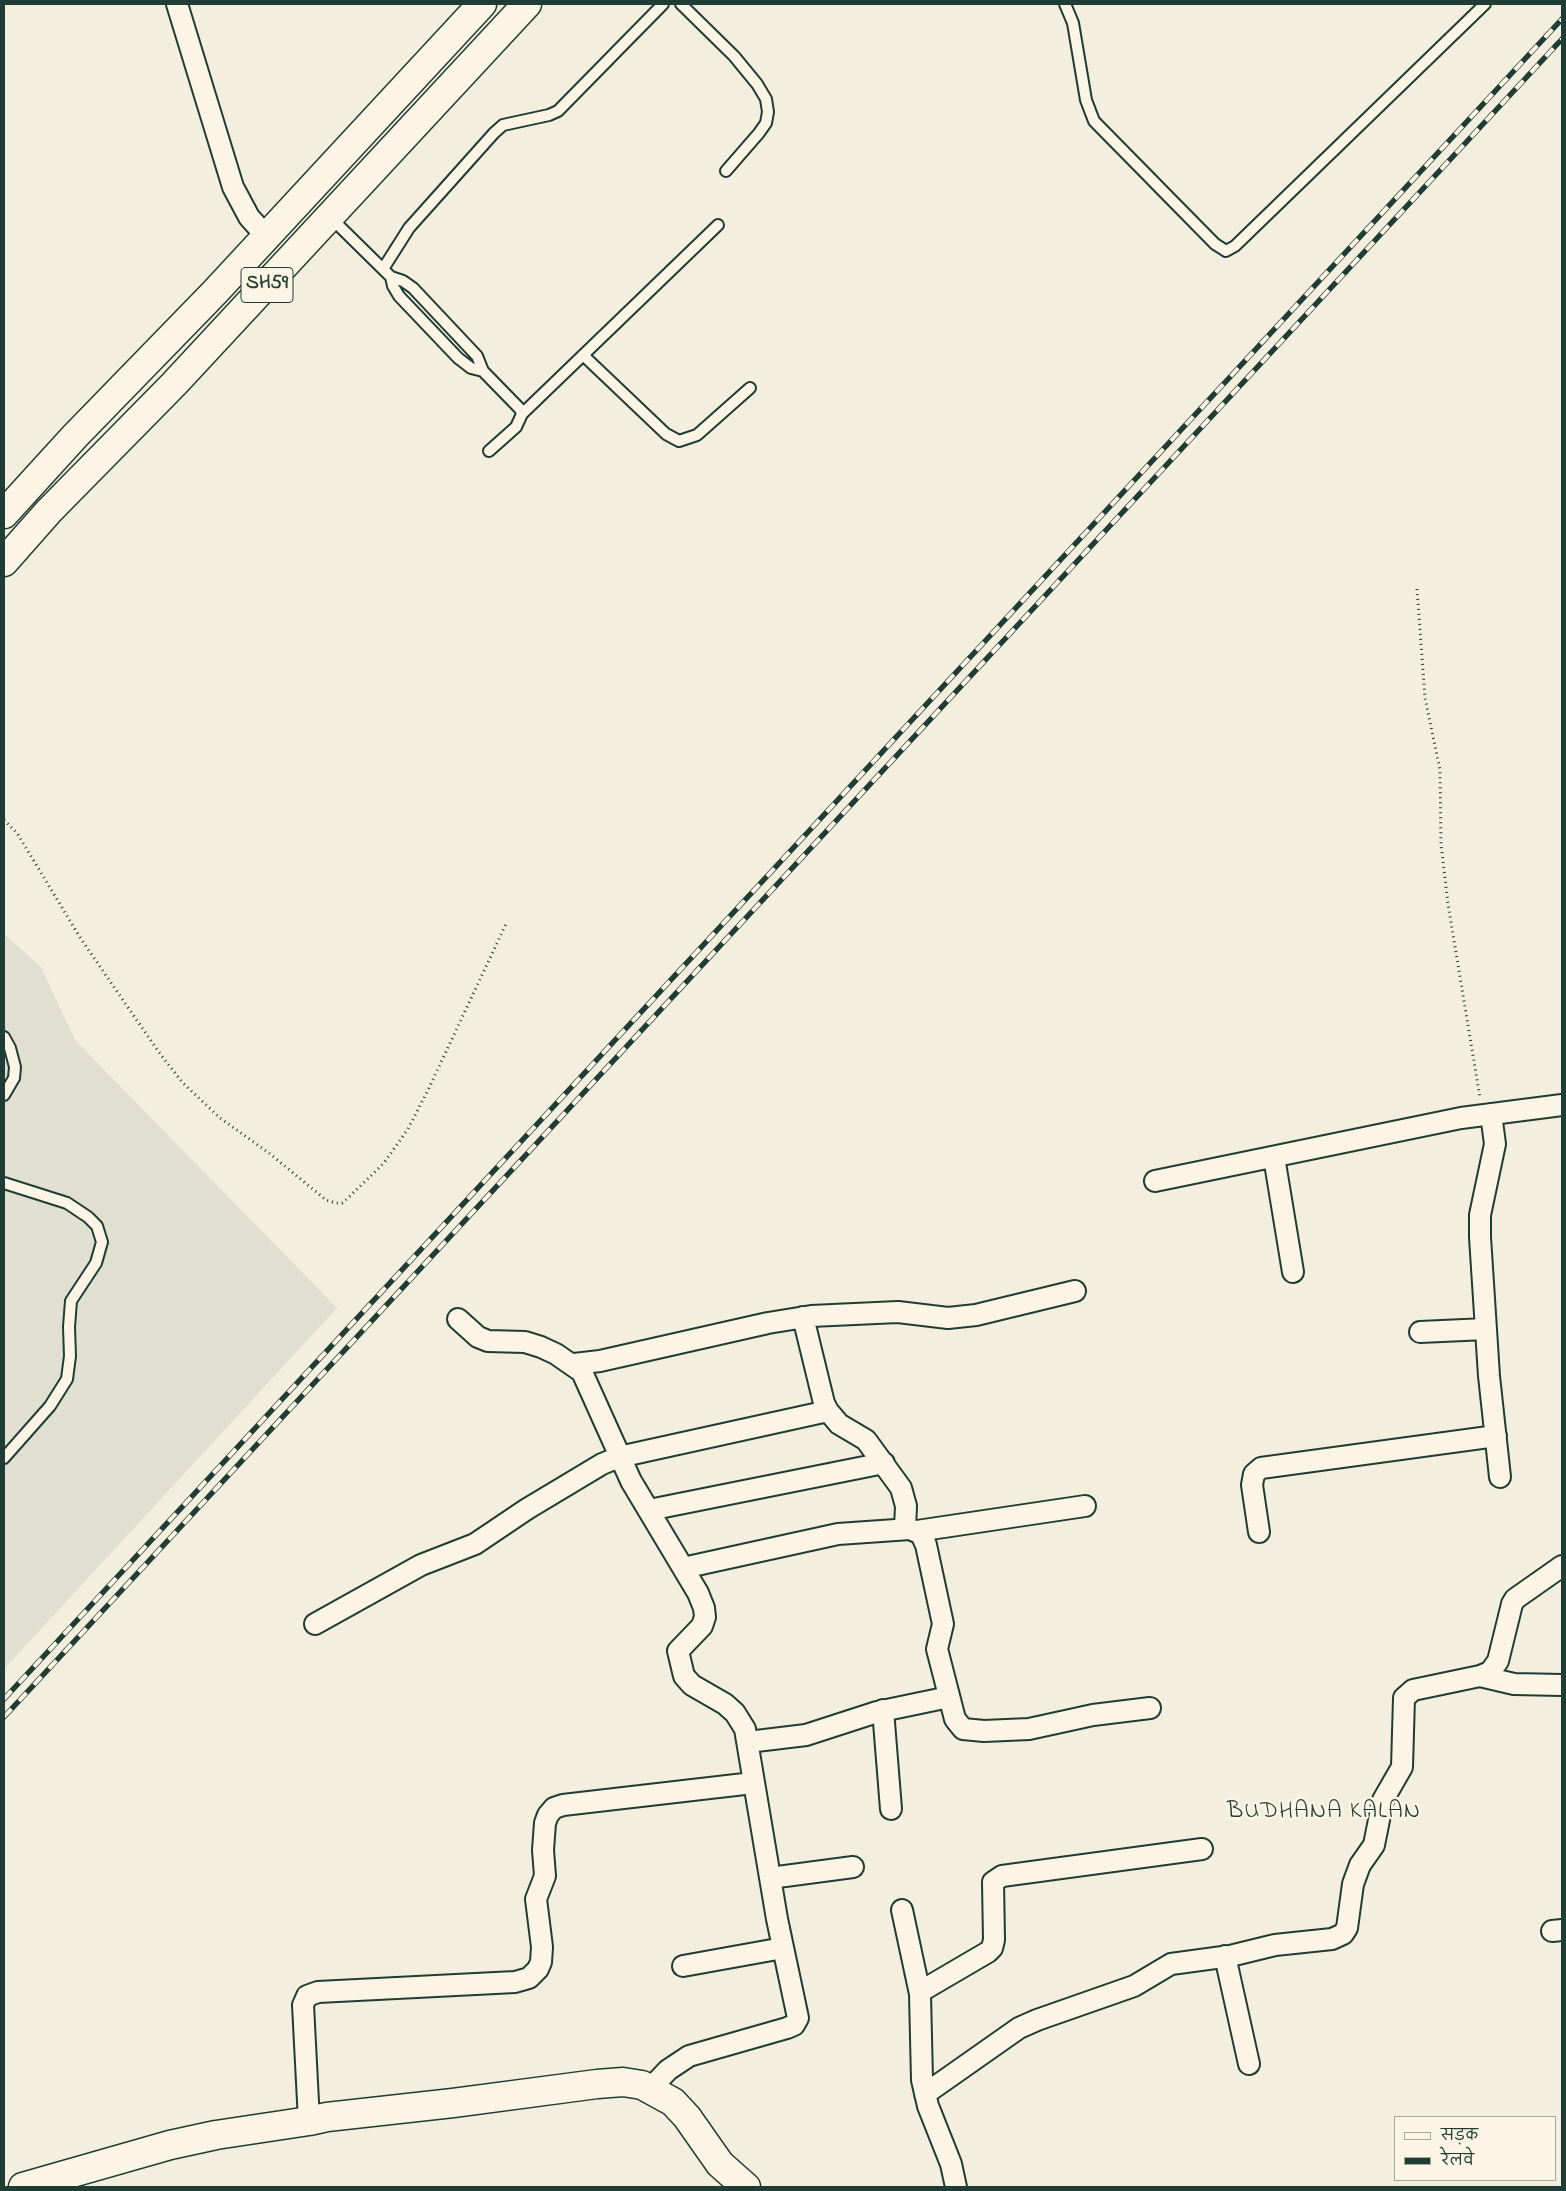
<!DOCTYPE html>
<html>
<head>
<meta charset="utf-8">
<style>
	body { margin:0 }
	#map { position:relative; width:1566px; height:2191px; overflow:hidden; background:#f3eede; font-family:"Indie Flower","Playpen Sans Deva",sans-serif }
	canvas { display:block }
	.frame { position:absolute; inset:0; border:5px solid #1f3d34; pointer-events:none }
	.legend { position:absolute; left:1394px; top:2116px; width:162px; height:65px; box-sizing:border-box; background:#fcf5e5; border:1px solid #a4ab9e; margin:0; padding:6px 9px; list-style:none; font-size:15px; color:#1f3d34 }
	.legend li { display:flex; align-items:center; gap:10px; height:25px }
	.legend b { width:25px; border:1px solid #a4ab9e }
</style>
</head>
<body>
<div id="map">
<canvas width="1566" height="2191"></canvas>
<div class="frame"></div>
<ul class="legend">
<li><b style="height:6px;background:#fcf5e5"></b>सड़क</li>
<li><b style="height:6px;background:#1f3d34"></b>रेलवे</li>
</ul>
</div>
<script>
const g = document.querySelector('canvas').getContext('2d');
g.lineJoin = 'round';
function fillPath(path, color) { g.fillStyle = color; g.fill(path, 'evenodd'); }
const poly = rows => new Path2D(rows.map(r => 'M' + r).join(''));
function stroke(path, color, width, dash) { g.strokeStyle = color; g.lineWidth = width; g.lineCap = dash ? 'butt' : 'round'; g.setLineDash(dash || []); g.stroke(path); }
function drawText(font, color, halo, rows, align = 'center') {
  g.font = font + ' "Indie Flower",sans-serif'; g.lineWidth = 5; g.setLineDash([]); g.textBaseline = 'middle'; g.strokeStyle = halo; g.fillStyle = color; for (const [text, x, y, turn = 0] of rows) {
    g.save(); g.translate(x, y); g.rotate((+turn || 0) * Math.PI / 180); g.textAlign = isNaN(turn) ? turn : align; if (halo) g.strokeText(text, 0, 0); g.fillText(text, 0, 0); g.restore();
  }
}
fillPath(poly([
	[4,934,41,967,75,1040,337,1308,4,1669]
]), '#e1dfd0');
const lane = poly([
	[681,4,734,56,757,84,766,99,768,112,766,123,759,133,726,171],
	[1065,4,1073,23,1086,100,1094,121,1215,244,1226,251,1235,246,1485,4],
	[331,218,391,277,403,281,413,288,477,356,483,371],
	[383,269,409,228,494,133,503,125,549,115,558,111,663,4],
	[391,277,393,286,399,296,458,358,471,368,483,371,520,409,522,414,516,427,489,451],
	[583,355,666,434,679,441,697,435,750,388],
	[522,414,718,225],
	[4,1037,10,1048,15,1067,14,1078,4,1095],
	[4,1183,67,1203,88,1217,97,1226,102,1242,96,1263,71,1301,69,1327,70,1356,67,1379,50,1406,4,1458]
]);
const street = poly([
	[177,4,233,187,249,217,266,236],
	[1491,1114,1495,1144,1480,1215,1480,1237,1489,1376,1500,1477],
	[1274,1157,1293,1272],
	[1155,1181,1461,1118,1562,1105],
	[803,1317,824,1403,828,1411,839,1424,866,1440,901,1488,906,1506,905,1528],
	[458,1319,478,1337,488,1341,525,1342,541,1347,556,1354,582,1372,631,1481,698,1593,704,1608,705,1617,702,1626,678,1651,684,1676,692,1685,725,1704,735,1713,745,1729,777,1919,798,2018,794,2025,787,2028,689,2056,668,2070,650,2089],
	[1420,1332,1486,1329],
	[574,1364,600,1361,768,1323,811,1316,898,1312,948,1318,976,1315,1075,1291],
	[649,1510,884,1463],
	[917,1531,1085,1506],
	[1259,1532,1252,1485,1254,1474,1261,1468,1496,1436],
	[683,1568,838,1534,910,1529,921,1534,926,1545,943,1624,937,1649,955,1719,963,1729,984,1731,1029,1729,1093,1715,1150,1708],
	[315,1624,421,1565,475,1544,527,1509,602,1464,619,1457,828,1411],
	[1480,1676,1514,1684,1562,1685],
	[883,1710,891,1809],
	[748,1742,806,1735,877,1712,949,1697],
	[770,1878,853,1867],
	[902,1910,920,1994],
	[1552,1931,1562,1930],
	[1225,1956,1249,2064],
	[683,1966,783,1948],
	[925,2094,1019,2028,1037,2020,1134,1986,1171,1964,1230,1956,1275,1945,1332,1939,1343,1934,1347,1928,1353,1884,1360,1865,1374,1845,1383,1800,1402,1767,1404,1698,1413,1690,1480,1676,1490,1672,1498,1661,1512,1604,1515,1599,1562,1566],
	[309,2121,303,2005,307,1996,318,1992,515,1982,529,1978,538,1969,541,1962,542,1947,536,1899,545,1876,543,1850,545,1823,548,1815,554,1808,563,1805,753,1783],
	[956,2187,951,2164,928,2106,922,2080,920,1994,923,1990,988,1952,992,1948,994,1940,993,1882,1002,1876,1202,1849]
]);
const secondary = poly([
	[23,2187,170,2145,216,2135,309,2121,327,2117,453,2103,597,2084,623,2082,642,2085,673,2102,687,2117,720,2164,746,2187]
]);
const primary = poly([
	[4,514,75,436,215,292,482,4],
	[4,562,49,511,174,384,527,4]
]);
stroke(lane, '#1f3d34', 14);
stroke(street, '#1f3d34', 24);
stroke(secondary, '#1f3d34', 31);
stroke(primary, '#1f3d34', 31);
stroke(poly([
	[1417,589,1425,698,1440,770,1441,844,1448,904,1480,1098],
	[4,820,17,833,81,939,158,1051,182,1082,220,1118,269,1153,326,1200,336,1203,342,1203,348,1198,384,1163,408,1129,428,1090,506,924]
]), '#1f3d34', 3, [1, 4]);
stroke(lane, '#fcf5e5', 10);
stroke(street, '#fcf5e5', 20);
stroke(secondary, '#fcf5e5', 28);
stroke(primary, '#fcf5e5', 28);
const rail = poly([
	[4,1699,1562,19],
	[4,1717,1562,39]
]);
stroke(rail, '#1f3d34', 5.5);
stroke(rail, '#fcf5e5', 4, [11]);
for (const [x, y, w] of [
	[267,285,52]
]) { const box = new Path2D(); box.roundRect(x - w / 2, y - 17.5, w, 35, 4); g.fillStyle = '#fcf5e5'; g.fill(box); stroke(box, '#1f3d34', 1); }
drawText('bold 20px', '#1f3d34', null, [
	["SH59",267,285]
]);
g.letterSpacing = '1px';
drawText('24px', '#1f3d34', '#fcf5e5', [
	["BUDHANA KALAN",1324,1813]
]);
g.letterSpacing = '0px';
</script>
</body>
</html>
